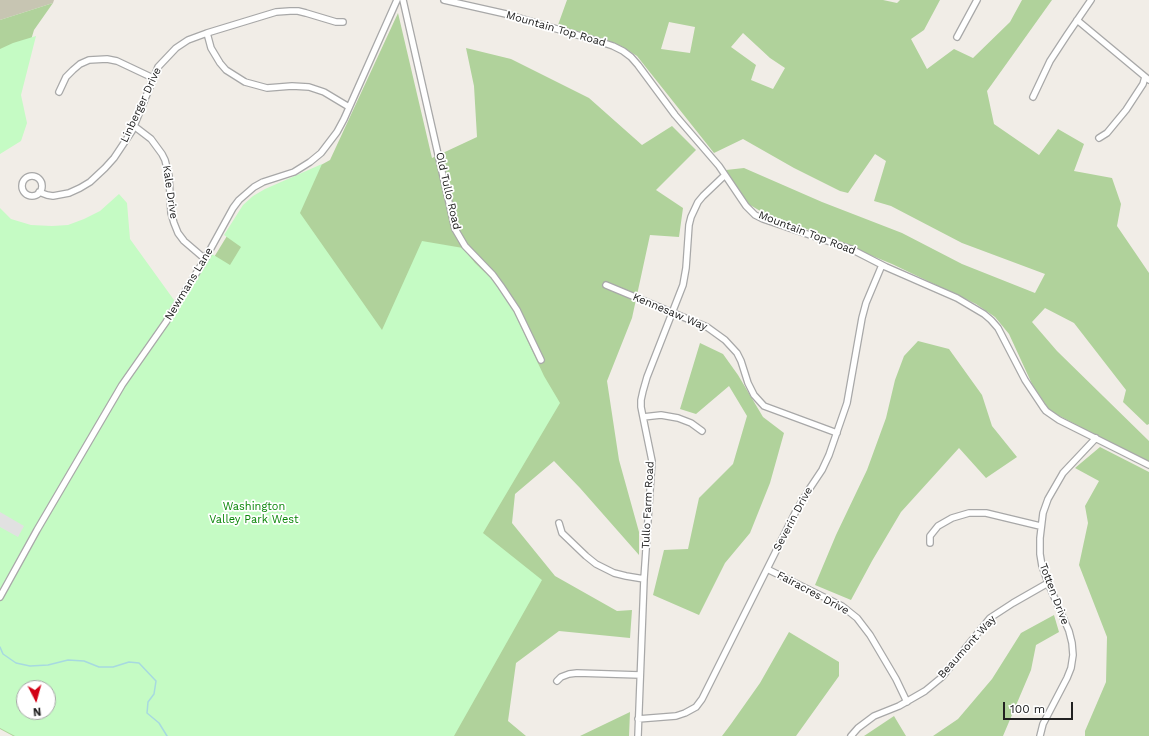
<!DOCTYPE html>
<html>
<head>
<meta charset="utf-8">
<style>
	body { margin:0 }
	#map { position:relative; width:1149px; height:736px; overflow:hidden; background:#f1ede7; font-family:"Work Sans",sans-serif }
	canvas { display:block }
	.north { position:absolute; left:16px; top:680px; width:40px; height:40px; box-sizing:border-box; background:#fff; border:1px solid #a6a6a6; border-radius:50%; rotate:174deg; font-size:11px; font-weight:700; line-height:16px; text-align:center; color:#212121 }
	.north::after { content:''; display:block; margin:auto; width:14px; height:18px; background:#d20014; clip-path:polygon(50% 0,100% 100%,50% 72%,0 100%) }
	.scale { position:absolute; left:1003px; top:702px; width:70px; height:18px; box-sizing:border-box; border:2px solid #212121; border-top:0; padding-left:5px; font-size:12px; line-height:14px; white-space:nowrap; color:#212121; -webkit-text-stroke:3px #fff; paint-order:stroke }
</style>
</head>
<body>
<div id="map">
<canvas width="1149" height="736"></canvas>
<div class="north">N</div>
<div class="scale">100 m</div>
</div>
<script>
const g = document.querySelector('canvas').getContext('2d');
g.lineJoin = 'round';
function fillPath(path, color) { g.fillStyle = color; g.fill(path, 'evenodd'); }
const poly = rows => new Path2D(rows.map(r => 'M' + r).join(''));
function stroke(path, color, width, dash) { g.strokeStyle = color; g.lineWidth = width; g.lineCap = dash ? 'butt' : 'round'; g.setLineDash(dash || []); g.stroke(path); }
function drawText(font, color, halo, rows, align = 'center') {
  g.font = font + ' "Work Sans",sans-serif'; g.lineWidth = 3.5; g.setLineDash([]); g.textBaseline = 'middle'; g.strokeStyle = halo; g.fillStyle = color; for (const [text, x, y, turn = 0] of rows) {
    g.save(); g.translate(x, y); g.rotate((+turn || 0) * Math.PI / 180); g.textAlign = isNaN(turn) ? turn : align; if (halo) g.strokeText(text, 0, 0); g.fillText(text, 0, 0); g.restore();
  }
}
fillPath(poly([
	[0,0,54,0,53,3,0,20]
]), '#c7c5b2');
fillPath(poly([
	[567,0,883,0,897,3,900,0,940,0,924,30,911,39,927,69,954,49,973,58,1010,22,1022,0,1052,0,987,91,994,124,1039,155,1058,129,1084,144,1074,171,1112,178,1121,204,1117,226,1149,273,1149,424,1147,425,1123,402,1126,390,1074,323,1045,308,1032,322,1057,351,1149,441,1149,463,1050,411,1032,384,1009,334,995,317,976,304,892,264,812,231,767,215,745,202,726,170,744,168,822,202,902,233,962,264,1035,293,1045,274,962,243,891,206,874,201,886,161,875,154,848,193,840,191,794,168,743,139,714,153,637,56,621,46,558,25],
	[669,22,695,27,690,53,661,49],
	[743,33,770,58,785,68,773,89,751,80,756,65,731,47],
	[53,3,34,30,0,142,0,20],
	[398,13,432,158,477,137,474,86,466,48,511,59,589,98,642,145,672,126,696,150,656,190,683,208,679,237,650,235,632,318,607,381,619,460,639,532,639,555,580,488,554,461,515,494,512,523,555,576,617,611,632,610,630,638,559,631,516,663,508,721,526,736,13,736,0,729,0,678,111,425,246,205,274,191,330,160],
	[24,688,48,688,48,712,24,712],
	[918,341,949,349,982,395,992,426,1017,457,986,478,959,448,901,512,872,561,851,600,815,585,836,535,867,470,886,418,895,380,904,356],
	[700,343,723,354,738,375,763,417,784,433,770,483,750,533,725,563,699,615,653,595,664,550,688,549,699,498,733,464,747,416,729,386,696,414,680,409],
	[1100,447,1149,472,1149,736,1085,736,1085,731,1106,682,1107,637,1079,565,1088,523,1085,506,1099,481,1075,468],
	[1054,615,1059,632,1036,645,1031,670,1003,736,933,736,958,719,992,679,1021,633],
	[789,632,839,662,839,676,796,736,722,736,731,724,760,683],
	[630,712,629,736,580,736],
	[894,716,906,736,864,736]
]), '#b0d29b');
fillPath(poly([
	[36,36,21,95,27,123,21,141,0,154,0,49,13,43],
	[322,164,300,213,382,330,422,241,463,248,475,263,498,285,507,297,544,376,560,403,483,533,542,580,454,736,15,736,0,728,0,208,11,219,31,225,52,226,68,225,84,219,100,211,119,194,127,203,130,239,174,300,181,304,212,254,230,265,241,247,224,235,243,205,253,196,265,189],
	[24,688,48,688,48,712,24,712]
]), '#c5fbc4');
fillPath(poly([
	[0,512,24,526,18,537,0,527]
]), '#e1e1e1');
stroke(poly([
	[0,647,3,654,16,663,30,666,48,665,68,660,84,661,99,667,113,667,129,662,139,663,156,681,154,694,148,702,147,713,159,723,167,736]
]), '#a7d9e0', 1.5);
const minor = poly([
	[403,0,455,229,465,246,493,275,501,286,517,310,541,360],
	[444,0,506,14,601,42,613,46,623,51,631,57,638,65,675,115,719,166,746,206,755,215,763,219,851,249,886,267,957,298,984,314,991,320,998,328,1025,380,1043,407,1046,411,1059,420,1149,465],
	[1077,20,1149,80],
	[207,33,211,48,220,63,226,70,245,82,267,88,292,86,309,87,324,92,349,107],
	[957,37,977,0],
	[59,92,66,77,73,70,80,64,89,60,107,59,117,61,153,78],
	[1033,97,1050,61,1067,35,1091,0],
	[134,126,151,139,162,154,165,160,169,176,171,213,174,223,178,233,184,241,205,259],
	[1099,138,1107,133,1126,110,1143,84,1145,77],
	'22 186a10 10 0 1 1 20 0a10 10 0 1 1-20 0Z',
	[39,192,47,195,53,196,69,193,80,188,90,182,105,168,114,158,132,131,158,67,176,48,188,40,207,33,276,12,290,11,298,11,306,13,336,22,343,22],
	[606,285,707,327,725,340,737,353,741,361,748,383,754,395,764,406,837,433],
	[643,417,661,415,678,418,691,423,702,431],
	[559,523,562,533,586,556,596,564,614,573,626,576,644,579],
	[930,543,930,536,938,526,952,518,969,513,986,513,1040,526],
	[767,569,842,606,857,618,870,635,896,679,907,702],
	[0,597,37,530,122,385,166,322,205,259,233,208,239,200,254,187,263,182,294,172,310,162,321,153,337,132,344,119,397,0],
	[557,681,561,677,569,674,577,673,640,675],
	[638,719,676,716,685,713,696,707,702,699,796,511,808,491,822,470,829,455,847,403,862,318,866,303,882,265],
	[638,736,644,579,652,461,643,417,641,407,641,400,643,391,647,377,683,285,686,268,689,225,691,217,698,202,703,196,725,175],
	[851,736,858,728,874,716,899,706,925,691,942,677,990,618,1013,603,1048,583],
	[1040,736,1043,724,1067,678,1071,668,1073,655,1072,643,1069,631,1048,583,1042,566,1040,554,1040,538,1043,513,1048,499,1063,473,1096,438]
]);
stroke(minor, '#a8a8a8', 8);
stroke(minor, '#fff', 5.5);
drawText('11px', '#212121', '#fff', [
	["Mountain Top Road",556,29,16],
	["Linberger Drive",141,105,-65],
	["Old Tullo Road",448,191,77],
	["Kale Drive",170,192,82],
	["Mountain Top Road",807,233,21],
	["Newmans Lane",189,284,-59],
	["Kennesaw Way",670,312,23],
	["Tullo Farm Road",648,505,-87],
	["Severin Drive",793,519,-62],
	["Fairacres Drive",813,593,28],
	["Totten Drive",1054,594,69],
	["Beaumont Way",967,647,-48]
]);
drawText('11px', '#0a8608', '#fff', [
	["Washington",254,507],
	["Valley Park West",254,520]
]);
</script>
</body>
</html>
